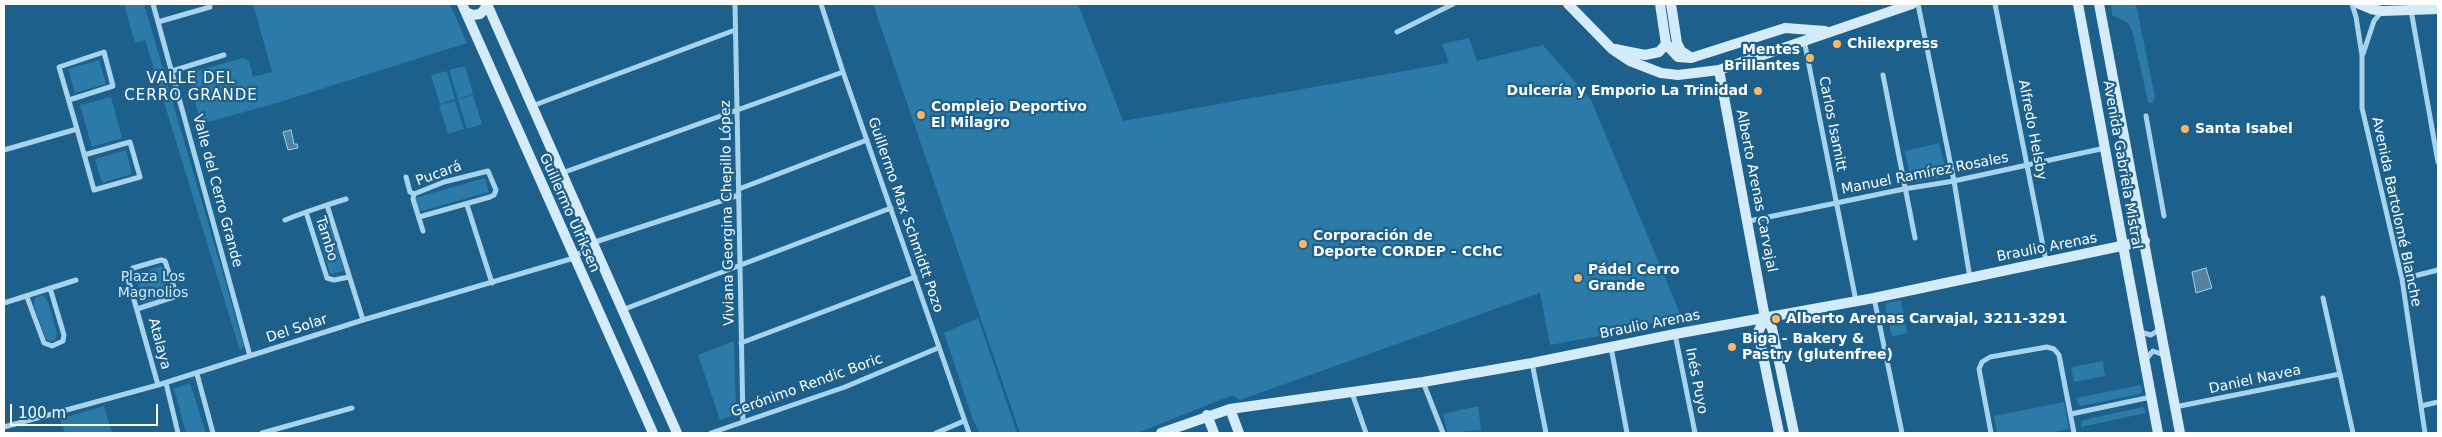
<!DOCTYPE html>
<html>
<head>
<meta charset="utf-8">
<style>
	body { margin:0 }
	#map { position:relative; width:2442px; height:437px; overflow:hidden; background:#1c608b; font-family:"DejaVu Sans",sans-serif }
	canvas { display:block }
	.frame { position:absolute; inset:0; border:5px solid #fff; pointer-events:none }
	.scale { position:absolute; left:10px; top:404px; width:148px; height:22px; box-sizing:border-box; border:2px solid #fff; border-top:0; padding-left:6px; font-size:15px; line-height:18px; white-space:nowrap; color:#fff; -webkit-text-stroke:4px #1c608b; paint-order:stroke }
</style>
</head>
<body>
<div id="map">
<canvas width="2442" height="437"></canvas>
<div class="frame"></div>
<div class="scale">100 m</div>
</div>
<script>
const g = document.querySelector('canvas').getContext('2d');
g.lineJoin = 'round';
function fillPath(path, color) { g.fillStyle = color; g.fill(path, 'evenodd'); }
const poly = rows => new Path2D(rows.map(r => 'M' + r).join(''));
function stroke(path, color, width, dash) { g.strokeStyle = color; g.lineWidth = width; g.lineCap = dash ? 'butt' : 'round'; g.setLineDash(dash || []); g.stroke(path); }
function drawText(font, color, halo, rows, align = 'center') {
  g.font = font + ' "DejaVu Sans",sans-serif'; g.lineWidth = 4.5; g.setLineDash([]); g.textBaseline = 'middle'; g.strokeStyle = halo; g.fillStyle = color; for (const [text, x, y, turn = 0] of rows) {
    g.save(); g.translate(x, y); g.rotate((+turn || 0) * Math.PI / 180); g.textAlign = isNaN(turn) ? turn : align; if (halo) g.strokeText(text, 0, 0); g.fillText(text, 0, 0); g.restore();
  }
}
fillPath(poly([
	[124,4,144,4,244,346,240,351,145,40,135,43],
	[253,4,450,4,467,43,280,102,201,124,188,77,192,72,243,58,249,61,253,77,272,72],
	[873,4,1078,4,1123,121,1449,63,1442,44,1469,38,1477,61,1543,45,1591,100,1681,316,1605,335,1550,345,1540,293,1240,400,1233,395,1137,433,1020,433],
	[2111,4,2136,4,2155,97,2153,103,2149,103,2148,101,2132,30,2127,22,2112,15],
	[99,60,106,84,75,93,68,69],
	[465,66,473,94,458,99,449,70],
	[447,71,455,99,440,104,431,75],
	[473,95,482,124,467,129,458,100],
	[111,97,122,138,92,147,80,105],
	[455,101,464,129,448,134,439,105],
	[1939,143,1946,171,1943,177,1917,182,1911,180,1905,151],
	[126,150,132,174,102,183,95,159],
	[485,178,489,192,418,212,415,198],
	[327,215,344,271,330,274,314,220],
	[162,266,170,294,143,303,136,274],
	[43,295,48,302,57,333,55,340,50,342,45,338,34,306,35,298],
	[1901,300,1907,333,1892,337,1885,306,1887,303],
	[978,318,1017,433,980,433,973,420,944,333],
	[734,341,736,414,720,420,698,355],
	[2103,361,2105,376,2074,382,2071,367],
	[190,383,206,433,186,433,174,389],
	[2141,385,2142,391,2140,394,2081,406,2077,402,2076,398],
	[2064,402,2069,429,2047,433,1997,433,1994,416],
	[104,406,112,433,65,433,60,419],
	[1478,406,1481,430,1448,433,1443,414],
	[2143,407,2146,413,2081,427,2081,423,2083,420]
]), '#2c7aa7');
const water = poly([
	[291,130,294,144,297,144,298,148,288,150,283,132,291,130],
	[2206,268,2212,288,2196,293,2192,272,2206,268]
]);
fillPath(water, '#5383a0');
stroke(water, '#9bd1ee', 1);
stroke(poly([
	[153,4,250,356],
	[735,4,743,422],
	[821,4,843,72,969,433],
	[1918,4,1954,181,1970,278],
	[1995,4,2046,261],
	[2352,4,2356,17,2362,55,2362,108,2402,279,2425,433],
	[2411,10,2438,162],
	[158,22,210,7],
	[1397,32,1453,4],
	[1804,40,1856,301],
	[2363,54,2374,21,2382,11],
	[172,71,224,55],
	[1883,75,1915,238],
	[69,100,113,86,104,52,59,67,77,129],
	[532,106,735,30],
	[2146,116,2164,216],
	[4,150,77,129,94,190,140,177,130,142,84,155],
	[562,173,843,72],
	[406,177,410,192,414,194],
	[739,189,867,140],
	[414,194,444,182,488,171,496,190,494,195,490,197,419,217],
	[414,194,413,199,423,231],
	[327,205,346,199],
	[467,205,492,283],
	[285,220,306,212],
	[1749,221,1904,189,1954,181,2105,148],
	[349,277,334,280,327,278,306,212,327,205,363,320],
	[2402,279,2438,270],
	[27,297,44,343,52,346,63,341,64,335,50,288],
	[1874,298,1902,433],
	[2323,298,2353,433],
	[4,303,76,280],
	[137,309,177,296,165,261,161,260,133,268,127,275,158,385],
	[622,310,891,208],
	[2140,332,2151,335,2160,329],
	[1675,334,1695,433],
	[741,343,915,277],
	[1611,347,1627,433],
	[2146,359,2153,351,2164,355],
	[1532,363,1546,433],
	[197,374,213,433],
	[1423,382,1443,433],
	[166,383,178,433],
	[1352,393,1366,433],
	[2421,406,2438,402],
	[2175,407,2340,374],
	[2071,414,2151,397],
	[4,427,158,385,363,320,574,258,592,243,739,195],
	[262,433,352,408],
	[711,433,845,387,938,348],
	[936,433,964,421],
	[1991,433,1979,369,1982,362,1990,357,2047,347,2054,349,2059,355,2074,433]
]), '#a8d3ec', 5);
stroke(poly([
	[462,4,653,433],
	[487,4,677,433],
	[1568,4,1612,49,1630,61,1661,73,1678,75,1719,70,1912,4],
	[1671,4,1677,43,1681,51,1690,57],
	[2078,4,2158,433],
	[2099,4,2180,433],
	[2359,4,2371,9,2382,11,2438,9],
	[466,12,473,15,480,14,485,9,486,4],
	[1666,44,1678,57,1691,58,1785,28,1825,31],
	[1615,49,1645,55,1659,52,1666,44,1660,4],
	[1719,70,1765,318,1772,328,1794,433],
	[1765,318,1758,332,1779,433],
	[1230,409,1239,433],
	[1207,415,1214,433],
	[1161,433,1230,409,1423,382,1532,363,1675,334,1874,298,2145,241]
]), '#d4ebf9', 10);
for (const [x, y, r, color] of [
	[1837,44,5,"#fdb665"],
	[1810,58,5,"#fdb665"],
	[1758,91,5,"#fdb665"],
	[921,115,5,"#fdb665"],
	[2185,129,5,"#fdb665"],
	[1303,244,5,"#fdb665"],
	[1578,278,5,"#fdb665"],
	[1776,319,5,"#fdb665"],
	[1732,347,5,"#fdb665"]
]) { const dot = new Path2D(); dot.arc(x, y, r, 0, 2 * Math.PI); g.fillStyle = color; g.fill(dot); stroke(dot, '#1c608b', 2); }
drawText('bold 14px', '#fff', '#1c608b', [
	["Chilexpress",1847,44],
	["Mentes",1800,50,"right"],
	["Brillantes",1800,66,"right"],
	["Dulcería y Emporio La Trinidad",1748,91,"right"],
	["Complejo Deportivo",931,107],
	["El Milagro",931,123],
	["Santa Isabel",2195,129],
	["Corporación de",1313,236],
	["Deporte CORDEP - CChC",1313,252],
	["Pádel Cerro",1588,270],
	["Grande",1588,286],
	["Alberto Arenas Carvajal, 3211-3291",1786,319],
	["Biga - Bakery &",1742,339],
	["Pastry (glutenfree)",1742,355]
], 'left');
drawText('14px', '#fff', '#1c608b', [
	["Carlos Isamitt",1832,124,79],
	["Alfredo Helsby",2032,130,79],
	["Avenida Gabriela Mistral",2122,165,80],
	["Pucará",439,174,-20],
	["Manuel Ramírez Rosales",1925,174,-11],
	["Valle del Cerro Grande",217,191,75],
	["Alberto Arenas Carvajal",1756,191,79],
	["Avenida Bartolomé Blanche",2396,212,78],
	["Guillermo Ulriksen",569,213,66],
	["Viviana Georgina Chepillo López",728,213,-91],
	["Guillermo Max Schmidtt Pozo",905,215,71],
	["Tambo",326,239,73],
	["Braulio Arenas",2047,248,-11],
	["Braulio Arenas",1650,325,-11],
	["Del Solar",297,329,-18],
	["Atalaya",159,344,75],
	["Daniel Navea",2255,380,-12],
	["Inés Puyo",1696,381,79],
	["Gerónimo Rendic Boric",807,386,-20]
]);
drawText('14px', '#cde9f9', '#1c608b', [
	["Plaza Los",153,277],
	["Magnolios",153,293]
]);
g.letterSpacing = '1px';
drawText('15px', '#fff', '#1c608b', [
	["VALLE DEL",191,79],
	["CERRO GRANDE",191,96]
]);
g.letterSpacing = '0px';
</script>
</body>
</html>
